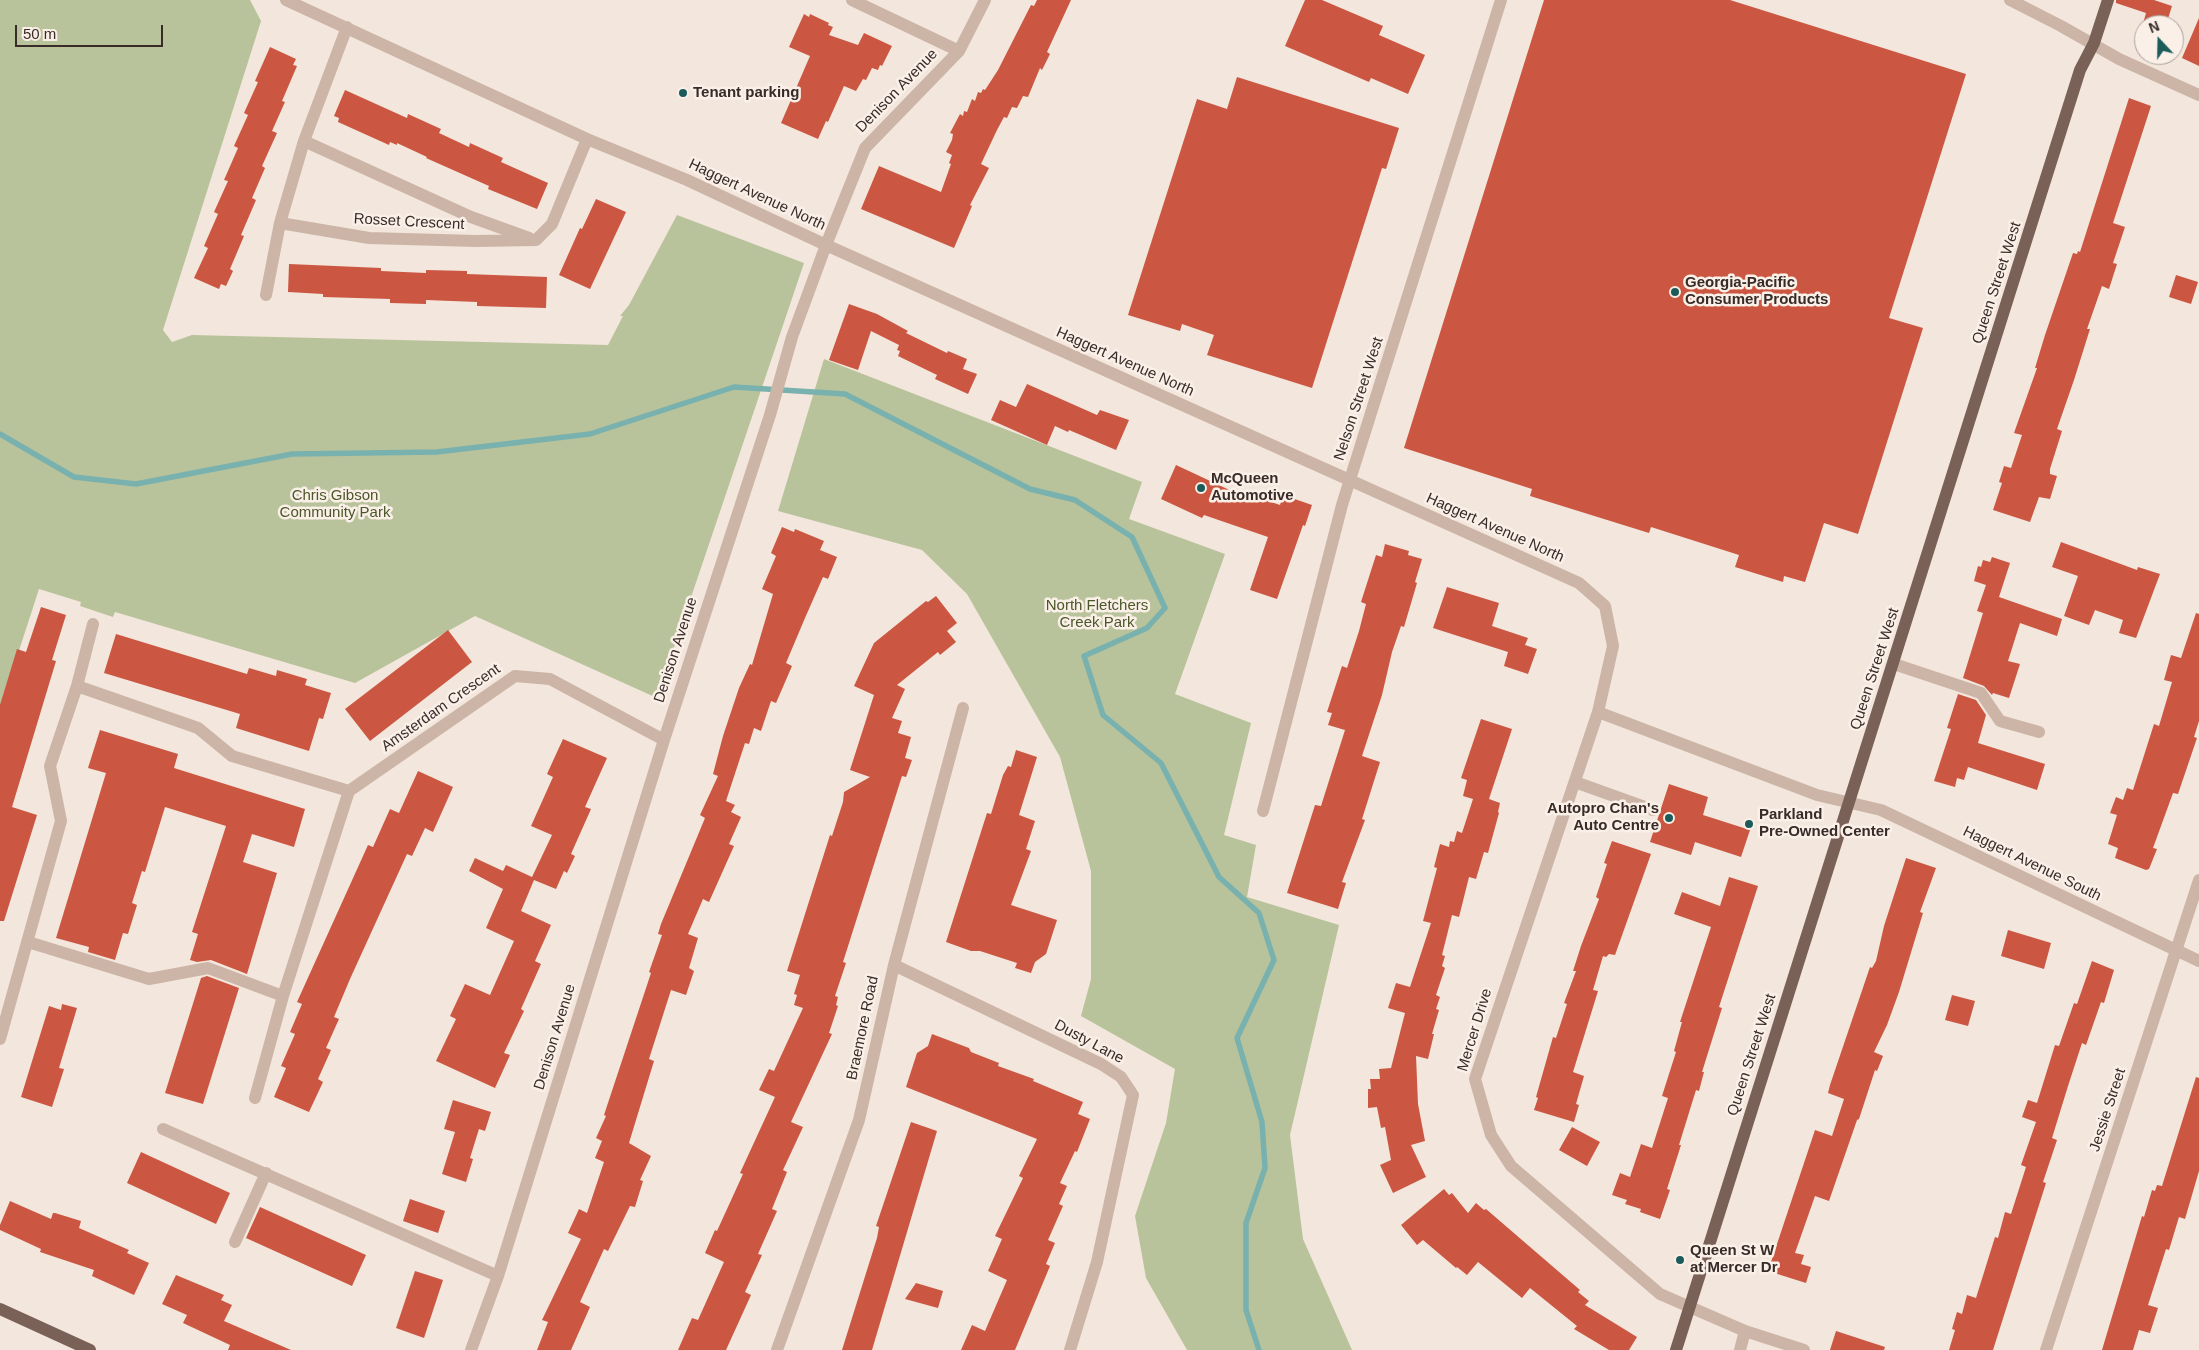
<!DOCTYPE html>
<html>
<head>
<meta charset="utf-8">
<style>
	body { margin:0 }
	#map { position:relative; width:2199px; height:1350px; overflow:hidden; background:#f3e6dc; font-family:Helvetica,sans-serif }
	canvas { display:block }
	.north { position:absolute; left:2134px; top:15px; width:50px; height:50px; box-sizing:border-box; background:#faf0e8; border:1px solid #aca19b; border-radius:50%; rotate:339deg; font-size:14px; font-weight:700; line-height:20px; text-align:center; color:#382b28 }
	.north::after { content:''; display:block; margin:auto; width:18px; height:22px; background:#1b5b5a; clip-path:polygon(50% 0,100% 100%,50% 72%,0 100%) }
	.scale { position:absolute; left:15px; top:25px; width:148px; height:22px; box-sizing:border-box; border:2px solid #382b28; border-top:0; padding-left:6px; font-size:15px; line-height:18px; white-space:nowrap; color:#382b28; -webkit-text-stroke:4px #faf0e8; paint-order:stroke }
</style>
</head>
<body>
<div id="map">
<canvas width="2199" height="1350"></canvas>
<div class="north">N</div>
<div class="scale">50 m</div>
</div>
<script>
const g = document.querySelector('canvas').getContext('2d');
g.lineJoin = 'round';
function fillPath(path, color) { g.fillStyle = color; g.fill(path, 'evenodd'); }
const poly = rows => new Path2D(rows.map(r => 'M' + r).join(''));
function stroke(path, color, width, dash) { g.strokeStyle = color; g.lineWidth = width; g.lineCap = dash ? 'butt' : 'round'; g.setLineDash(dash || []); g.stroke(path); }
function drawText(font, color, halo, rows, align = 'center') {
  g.font = font + ' Helvetica,sans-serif'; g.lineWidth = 5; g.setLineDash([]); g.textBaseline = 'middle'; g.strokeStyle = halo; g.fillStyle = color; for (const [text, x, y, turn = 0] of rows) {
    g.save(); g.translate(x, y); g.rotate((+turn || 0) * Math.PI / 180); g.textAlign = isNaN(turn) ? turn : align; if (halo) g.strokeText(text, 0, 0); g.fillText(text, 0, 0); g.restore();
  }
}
fillPath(poly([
	[0,0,250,0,261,21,163,330,172,342,192,335,608,345,623,316,620,316,629,305,677,215,804,263,657,698,475,616,355,683,115,612,113,617,80,606,81,602,39,589,0,709],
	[824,359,1142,482,1129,519,1225,554,1175,694,1251,723,1224,835,1256,845,1247,897,1339,925,1290,1135,1303,1239,1352,1350,1187,1350,1146,1278,1135,1216,1166,1123,1175,1069,1081,1016,1091,979,1091,871,1060,757,967,594,922,550,778,511]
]), '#b9c39b');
stroke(poly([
	[0,434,74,477,136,484,292,454,437,452,590,434,734,387,845,394,1030,489,1075,500,1132,537,1165,608,1147,628,1084,656,1103,715,1161,763,1219,877,1259,913,1274,960,1237,1038,1262,1122,1265,1168,1246,1223,1246,1310,1259,1350]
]), '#79b1af', 5.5);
fillPath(poly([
	[1037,0,1071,0,1047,52,1050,54,1042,70,1040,68,1028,97,1023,96,1017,108,1012,107,1007,118,1004,117,997,130,981,164,989,168,970,205,972,206,954,248,861,209,879,166,941,192,951,164,949,163,952,155,946,152,952,140,953,134,950,133,960,114,963,116,964,111,967,112,972,99,975,101,978,92,981,93,983,89,985,90,998,70,1031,5,1034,6],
	[1305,0,1322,0,1383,26,1379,35,1425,55,1408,94,1371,78,1369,82,1285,46],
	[1544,0,1730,0,1966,74,1889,318,1923,328,1858,534,1824,523,1805,582,1784,576,1783,582,1735,567,1739,555,1651,527,1649,533,1530,496,1532,489,1404,448],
	[2116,0,2154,0,2172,6,2166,25,2160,25,2144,20,2146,13,2116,3],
	[804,14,809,17,810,14,829,23,828,25,833,27,829,35,858,45,864,33,892,46,882,66,880,65,878,70,872,68,866,80,863,79,856,91,844,86,828,122,826,121,818,139,781,123,810,56,789,47],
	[2199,18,2199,66,2182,58],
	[270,47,296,59,293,65,297,66,282,101,285,102,272,131,277,133,262,166,265,168,252,198,256,200,241,235,244,236,230,269,233,271,226,286,221,284,219,289,194,278,208,248,204,246,218,214,214,212,228,181,224,180,238,148,234,146,248,115,244,113,258,82,255,81],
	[1237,77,1399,128,1386,169,1382,168,1312,388,1207,355,1214,335,1182,324,1180,331,1128,315,1197,99,1227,109],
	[345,90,407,118,408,114,441,129,439,133,469,147,470,143,503,158,501,162,548,183,537,209,488,189,489,186,426,158,427,157,397,143,397,145,390,142,389,145,338,122,339,118,334,116],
	[2129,98,2151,106,2113,223,2125,227,2113,263,2117,264,2109,289,2102,286,2087,329,2090,329,2074,380,2057,429,2062,431,2050,469,2050,474,2057,476,2050,499,2039,497,2030,522,1993,510,2002,483,1999,482,2004,466,2011,468,2022,435,2014,433,2037,368,2035,368,2045,335,2073,253,2077,254,2078,251,2080,252],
	[596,199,626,212,590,289,559,275,580,228,582,229],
	[289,264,381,268,381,271,426,273,426,270,467,271,467,274,547,277,546,308,477,306,477,302,426,300,426,304,390,303,390,299,323,297,323,294,288,292],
	[2176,275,2198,282,2191,304,2169,297],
	[849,304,877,314,908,331,906,333,947,353,948,351,967,359,963,369,977,374,968,394,935,379,937,375,898,356,900,351,897,350,899,345,871,331,858,370,829,360],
	[1027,384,1097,415,1100,410,1129,420,1116,450,1069,430,1068,432,1055,426,1047,445,991,420,1000,400,1016,407],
	[1176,465,1238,494,1239,491,1280,505,1283,495,1312,505,1305,526,1303,525,1277,599,1250,590,1268,537,1204,515,1202,518,1161,499],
	[782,527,794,532,795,529,824,541,820,550,837,557,828,579,823,577,805,618,786,663,792,666,776,703,771,701,761,731,754,728,749,744,745,743,726,801,735,805,731,812,741,817,729,844,734,846,709,902,703,899,688,934,698,938,689,968,694,971,686,995,671,990,649,1059,654,1061,629,1143,651,1156,640,1180,643,1181,635,1207,630,1206,608,1251,604,1249,580,1302,590,1307,571,1350,537,1350,548,1322,542,1320,581,1239,568,1233,579,1209,587,1213,604,1162,595,1158,602,1141,596,1138,606,1116,604,1115,651,973,649,972,662,935,658,934,661,924,705,818,700,815,718,776,713,774,723,736,739,688,750,664,752,665,773,594,762,589,776,556,771,553],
	[2061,542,2137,570,2138,567,2160,574,2136,638,2119,633,2123,620,2095,610,2089,625,2064,616,2078,576,2052,567],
	[1385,544,1409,551,1408,555,1422,559,1415,582,1417,583,1404,627,1401,626,1392,652,1382,695,1362,756,1380,762,1362,819,1365,820,1342,882,1346,883,1338,909,1287,893,1315,805,1321,806,1345,730,1328,725,1332,713,1327,712,1342,666,1347,668,1359,631,1366,604,1361,602,1376,555,1382,557],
	[1992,557,2010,563,1999,597,2062,619,2057,636,2020,623,2008,661,2020,664,2009,698,1993,693,1992,695,1984,686,1963,678,1983,613,1977,611,1986,585,1974,581,1978,566,1981,567,1983,560,1990,562],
	[1447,587,1499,603,1492,626,1528,638,1525,645,1537,649,1528,674,1504,666,1508,652,1433,628],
	[936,596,957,623,947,631,956,642,940,655,938,652,897,685,905,689,892,718,902,721,898,733,911,737,905,758,912,760,906,777,902,776,843,962,846,963,835,996,838,997,836,1005,838,1006,829,1033,832,1034,791,1122,803,1127,783,1170,787,1172,772,1209,777,1211,758,1254,762,1255,745,1292,751,1295,726,1350,678,1350,692,1318,698,1320,724,1262,705,1253,715,1230,717,1231,743,1174,740,1173,775,1097,759,1090,769,1069,774,1071,803,1008,794,1005,797,995,794,994,800,975,787,971,830,835,832,836,843,802,844,792,870,777,850,770,874,695,854,686,874,643,926,601,928,602],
	[41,607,66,615,52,660,56,661,12,807,37,815,4,921,0,921,0,705,17,649,26,652],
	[2196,613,2199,614,2199,721,2194,737,2197,738,2178,794,2173,793,2153,848,2157,849,2149,869,2146,870,2115,858,2118,848,2108,844,2117,815,2110,813,2116,797,2123,800,2127,788,2133,790,2154,724,2159,726,2172,682,2164,680,2171,655,2181,658],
	[448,630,472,662,370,741,345,709],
	[116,634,247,674,249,668,276,676,277,670,307,679,305,685,331,693,323,719,319,718,309,751,236,728,240,714,104,673],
	[1958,694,1976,700,1986,715,1978,743,2045,764,2037,790,1968,767,1964,780,1957,778,1955,787,1934,781,1951,729,1947,728],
	[1481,719,1512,729,1489,799,1500,803,1498,812,1499,813,1488,853,1484,852,1476,879,1469,877,1459,917,1452,915,1442,955,1445,956,1442,966,1445,968,1436,995,1440,997,1436,1009,1439,1010,1432,1034,1434,1034,1428,1059,1416,1056,1418,1104,1425,1141,1411,1145,1426,1177,1393,1193,1380,1165,1391,1160,1385,1127,1381,1128,1377,1107,1368,1108,1368,1089,1371,1089,1370,1079,1380,1079,1379,1069,1391,1068,1405,1013,1388,1008,1396,983,1410,987,1431,923,1423,921,1437,868,1434,867,1440,844,1449,847,1450,841,1454,842,1457,831,1462,833,1473,799,1463,796,1467,780,1461,778],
	[100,730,178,754,174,768,305,809,294,847,252,834,243,862,277,873,247,974,211,960,197,962,190,960,198,934,192,932,226,826,165,807,145,872,142,871,132,903,137,905,128,934,123,933,115,960,88,952,89,947,56,938,106,773,88,768],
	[563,739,607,758,585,807,591,809,571,854,575,856,567,873,564,871,556,889,534,880,521,911,551,925,535,961,541,964,521,1009,524,1011,504,1053,510,1055,495,1088,436,1061,456,1019,450,1016,465,984,490,995,514,941,486,928,503,889,469,871,475,858,503,871,506,865,532,877,552,835,531,826,553,777,547,774],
	[1016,750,1037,757,1019,815,1035,821,1026,849,1031,851,1011,905,1057,920,1046,954,1035,962,1031,973,1015,968,1017,963,980,951,971,951,946,942,987,813,991,814,1003,775,1008,766,1011,767],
	[418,771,453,787,433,832,425,828,412,856,407,854,350,979,334,1017,339,1019,326,1048,331,1050,318,1079,323,1082,309,1112,274,1097,286,1068,281,1066,295,1034,290,1032,302,1004,297,1002,368,845,373,847,390,809,399,813],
	[1669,784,1708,797,1703,815,1750,830,1741,857,1695,842,1691,855,1650,842],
	[1612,841,1651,854,1615,955,1609,954,1606,957,1603,956,1593,990,1598,991,1573,1072,1584,1076,1576,1104,1579,1105,1574,1122,1534,1110,1538,1098,1536,1097,1553,1037,1556,1038,1567,1004,1564,1003,1576,971,1573,971,1581,946,1599,899,1596,897,1607,864,1604,863],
	[1906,858,1936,868,1920,912,1923,913,1899,992,1887,1025,1874,1052,1883,1056,1877,1071,1875,1070,1859,1119,1857,1120,1829,1201,1815,1196,1795,1253,1804,1255,1801,1264,1811,1267,1806,1283,1768,1271,1815,1130,1832,1136,1844,1099,1828,1093,1830,1085,1870,967,1872,968,1876,961,1884,926],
	[1729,877,1758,886,1719,1007,1722,1008,1702,1072,1704,1072,1699,1091,1696,1090,1679,1145,1681,1145,1667,1189,1670,1190,1660,1219,1640,1212,1641,1209,1625,1204,1627,1200,1612,1195,1620,1173,1630,1177,1641,1144,1652,1148,1668,1098,1662,1096,1676,1052,1674,1051,1682,1022,1680,1022,1711,927,1674,914,1682,892,1720,906],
	[2008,930,2051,943,2044,969,2001,956],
	[2092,961,2114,970,2104,1003,2101,1002,2086,1045,2082,1043,2068,1086,2052,1138,2057,1140,2043,1182,2046,1183,1993,1350,1949,1350,1955,1330,1952,1329,1957,1312,1962,1314,1967,1295,1976,1298,1995,1237,1998,1238,2005,1212,2011,1214,2026,1167,2021,1165,2036,1122,2022,1117,2028,1100,2037,1103,2055,1045,2059,1046,2074,1003,2077,1004],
	[207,976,239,988,203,1104,165,1093,201,978],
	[1952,995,1975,1001,1968,1026,1945,1020],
	[62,1004,77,1008,59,1068,64,1069,52,1107,21,1097,49,1006,61,1010],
	[932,1034,969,1048,971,1052,999,1063,998,1066,1034,1079,1033,1081,1083,1102,1078,1114,1090,1119,1077,1152,1075,1151,1060,1183,1067,1186,1059,1204,1063,1206,1048,1240,1055,1243,1046,1264,1050,1266,1015,1350,961,1350,972,1325,985,1331,1007,1280,988,1271,1002,1239,995,1236,1023,1178,1019,1176,1037,1139,906,1087,917,1053,928,1046],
	[2196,1077,2199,1078,2199,1171,2185,1219,2179,1217,2169,1250,2166,1249,2148,1305,2158,1308,2150,1333,2139,1330,2133,1350,2102,1350,2142,1216,2144,1217,2152,1190,2155,1191,2157,1185,2162,1186],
	[453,1100,491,1112,485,1131,479,1129,470,1158,473,1159,466,1182,442,1174,455,1132,444,1129],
	[911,1122,937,1131,872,1350,842,1350,877,1238,879,1227,876,1226],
	[1572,1127,1600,1142,1587,1166,1559,1150],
	[141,1152,230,1193,216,1224,127,1183],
	[1444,1189,1449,1195,1452,1193,1468,1213,1476,1203,1484,1210,1486,1209,1580,1290,1578,1292,1589,1301,1585,1305,1637,1337,1629,1350,1609,1350,1574,1329,1577,1326,1530,1288,1522,1298,1478,1262,1467,1275,1457,1267,1456,1268,1423,1240,1417,1245,1401,1225],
	[410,1199,445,1211,438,1233,403,1221],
	[10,1201,51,1219,53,1213,55,1213,81,1221,79,1228,129,1250,127,1253,149,1263,134,1295,92,1276,94,1270,40,1252,41,1249,0,1230,0,1225],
	[260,1207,366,1255,352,1286,246,1238],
	[415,1271,443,1280,424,1338,396,1328],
	[176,1275,224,1295,221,1300,232,1305,224,1321,291,1350,228,1350,230,1345,183,1323,187,1315,162,1304],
	[916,1283,943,1291,938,1308,905,1299],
	[1836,1331,1885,1347,1884,1350,1830,1350]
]), '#cb5742');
stroke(poly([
	[286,0,587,139,687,180,826,245,1579,583,1605,606,1613,646,1598,712,1475,1079,1491,1135,1511,1166,1660,1294,1745,1331,1804,1350],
	[852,0,959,51],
	[2010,0,2061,26,2119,59,2199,95],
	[304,141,471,217,529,238],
	[280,223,369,238,476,241,536,240,552,224,587,139],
	[266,295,280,223,304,141,347,27],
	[1894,664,1981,693,2000,721,2039,732],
	[77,686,198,728,232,756,349,791,515,676,550,679,664,740],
	[1598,712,1817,795,1881,810,2199,961],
	[1575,782,1653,810],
	[1263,811,1342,505,1501,0],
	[28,942,149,979,208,968,283,996],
	[894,965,1101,1064,1121,1077,1133,1095,1097,1262,1070,1350],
	[0,1039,61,821,50,766,77,686,93,624],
	[255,1098,283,996,349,791],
	[163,1129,498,1276],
	[235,1242,266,1173],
	[471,1350,498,1276,664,740,770,415,792,337,826,245,865,148,959,51,985,0],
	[777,1350,859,1120,894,965,963,708],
	[1740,1350,1745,1331],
	[2046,1350,2199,880]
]), '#ccb5a7', 12);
stroke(poly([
	[0,1309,90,1350],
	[1676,1350,2080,70,2094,43,2108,0]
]), '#7a6158', 12);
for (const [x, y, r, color] of [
	[683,93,5,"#1b5b5a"],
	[1675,292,5,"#1b5b5a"],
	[1201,488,5,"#1b5b5a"],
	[1669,818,5,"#1b5b5a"],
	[1749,824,5,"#1b5b5a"],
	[1680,1260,5,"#1b5b5a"]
]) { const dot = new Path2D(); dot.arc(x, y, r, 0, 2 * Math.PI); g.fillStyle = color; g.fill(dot); stroke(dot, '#faf0e8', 2); }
drawText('15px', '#382b28', '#faf0e8', [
	["Denison Avenue",897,91,-46],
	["Haggert Avenue North",757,195,25],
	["Rosset Crescent",409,222,3],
	["Queen Street West",1997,283,-72],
	["Haggert Avenue North",1125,362,24],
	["Nelson Street West",1359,399,-72],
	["Haggert Avenue North",1495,528,24],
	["Denison Avenue",676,650,-72],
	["Queen Street West",1875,669,-72],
	["Amsterdam Crescent",441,708,-35],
	["Haggert Avenue South",2032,864,26],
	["Braemore Road",863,1028,-78],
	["Mercer Drive",1475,1030,-73],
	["Denison Avenue",555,1037,-73],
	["Dusty Lane",1089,1042,28],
	["Queen Street West",1752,1055,-72],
	["Jessie Street",2108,1110,-72]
]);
drawText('bold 15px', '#382b28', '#faf0e8', [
	["Tenant parking",693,93],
	["Georgia-Pacific",1685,283],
	["Consumer Products",1685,300],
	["McQueen",1211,479],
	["Automotive",1211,496],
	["Autopro Chan's",1659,809,"right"],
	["Auto Centre",1659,826,"right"],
	["Parkland",1759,815],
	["Pre-Owned Center",1759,832],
	["Queen St W",1690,1251],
	["at Mercer Dr",1690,1268]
], 'left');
drawText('15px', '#4b572a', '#faf0e8', [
	["Chris Gibson",335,496],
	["Community Park",335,513],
	["North Fletchers",1097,606],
	["Creek Park",1097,623]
]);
</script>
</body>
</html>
